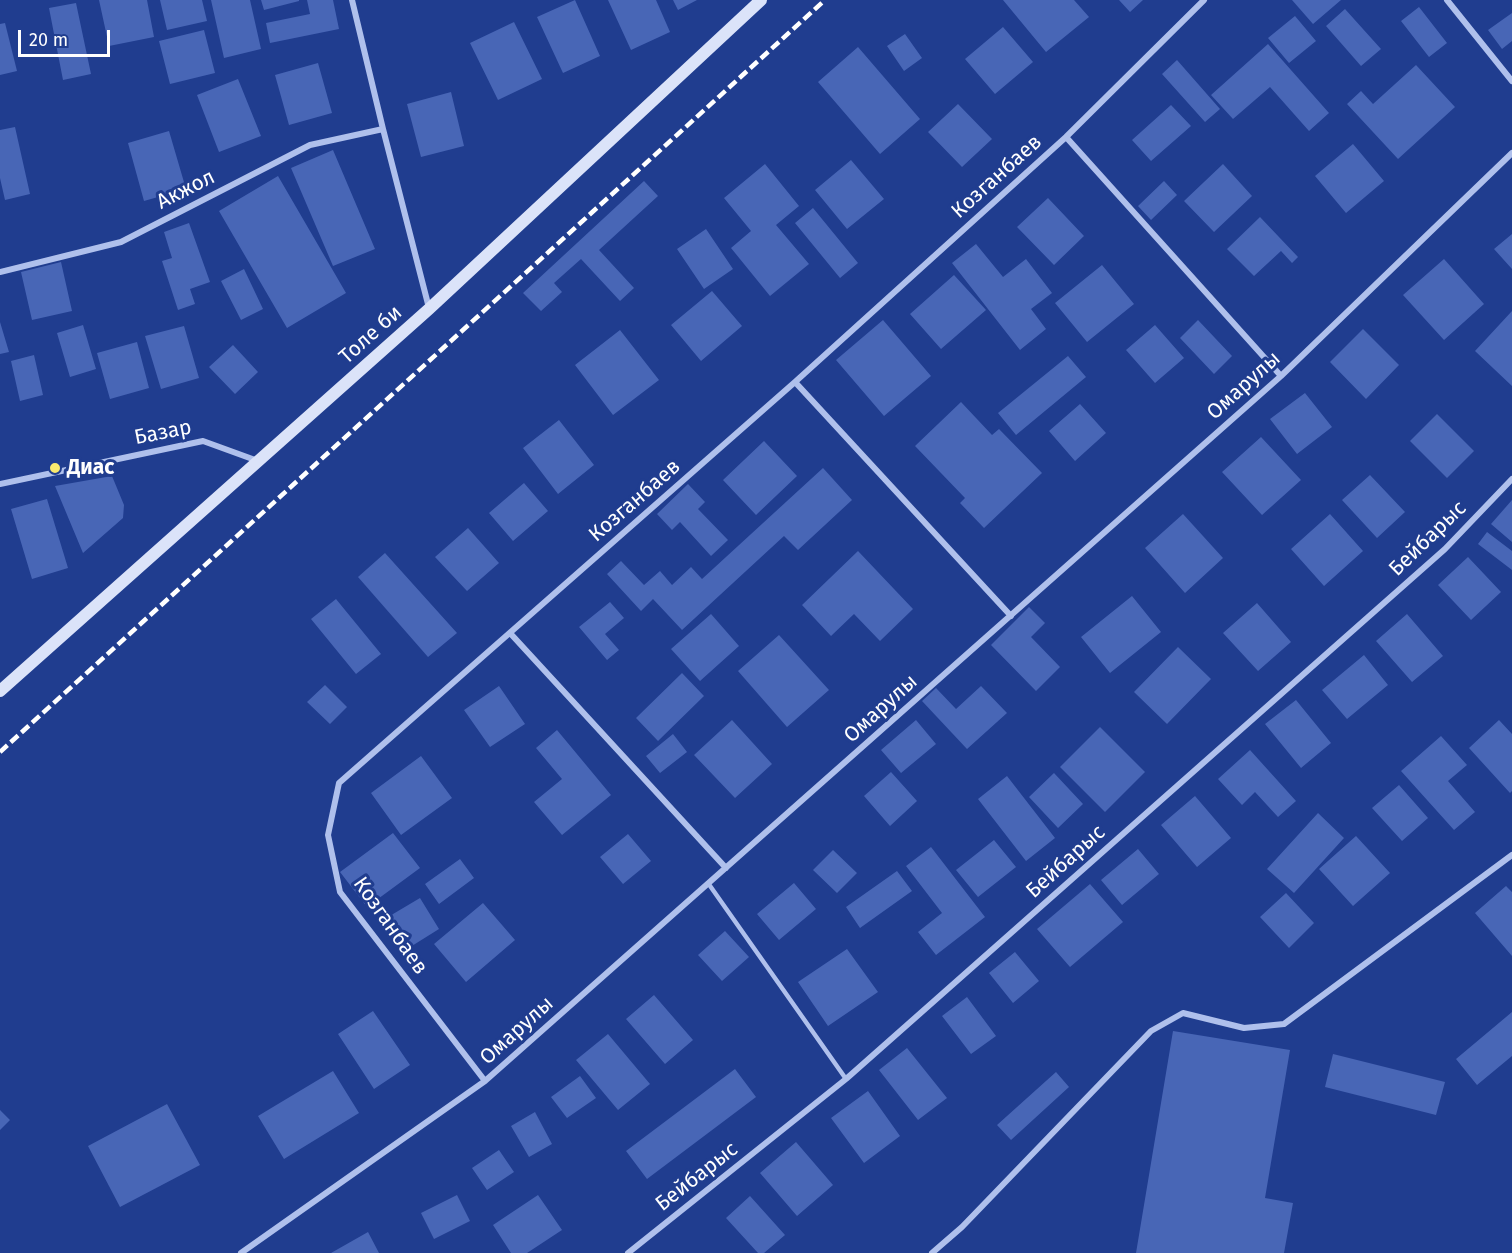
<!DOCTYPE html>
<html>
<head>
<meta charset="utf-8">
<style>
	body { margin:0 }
	#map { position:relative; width:1512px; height:1253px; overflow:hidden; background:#203d8f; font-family:"Fira Sans",sans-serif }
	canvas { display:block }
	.scale { position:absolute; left:18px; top:30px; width:92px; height:27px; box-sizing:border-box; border:3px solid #fff; border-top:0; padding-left:8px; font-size:18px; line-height:21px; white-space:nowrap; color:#fff; -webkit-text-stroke:4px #203d8f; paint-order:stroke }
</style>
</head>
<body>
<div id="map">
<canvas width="1512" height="1253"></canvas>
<div class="scale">20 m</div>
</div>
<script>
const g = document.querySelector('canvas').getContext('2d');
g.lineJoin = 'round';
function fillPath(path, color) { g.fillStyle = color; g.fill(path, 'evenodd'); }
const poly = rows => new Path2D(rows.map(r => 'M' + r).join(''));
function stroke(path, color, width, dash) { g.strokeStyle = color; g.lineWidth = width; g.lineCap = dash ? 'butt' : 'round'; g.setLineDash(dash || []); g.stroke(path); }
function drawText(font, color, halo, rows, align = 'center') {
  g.font = font + ' "Fira Sans",sans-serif'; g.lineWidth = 6; g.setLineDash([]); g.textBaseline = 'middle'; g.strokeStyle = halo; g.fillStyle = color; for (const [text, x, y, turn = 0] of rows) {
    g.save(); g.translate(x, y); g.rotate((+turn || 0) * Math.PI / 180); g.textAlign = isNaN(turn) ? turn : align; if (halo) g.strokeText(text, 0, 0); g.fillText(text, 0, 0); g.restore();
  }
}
fillPath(poly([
	[99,0,147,0,154,37,109,46],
	[160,0,202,0,207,21,167,30],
	[211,0,250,0,261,49,224,58],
	[261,0,299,0,299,1,264,10],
	[307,0,333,0,339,29,270,43,266,23,310,14],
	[575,0,600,56,563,73,537,17],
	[608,0,656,0,670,32,631,50],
	[673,0,697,0,678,10],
	[1003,0,1074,0,1089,17,1046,52],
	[1119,0,1143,0,1130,12],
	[1292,0,1341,0,1313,24],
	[76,3,91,74,63,80,49,8],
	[1419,7,1447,43,1429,57,1401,21],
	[1345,9,1381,49,1361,66,1326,26],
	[1512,13,1512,41,1502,49,1488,30],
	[1295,16,1316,41,1289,63,1268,38],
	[514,22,542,79,498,100,470,43],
	[5,23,17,71,0,75,0,24],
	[1003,27,1033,62,995,94,965,59],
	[204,30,215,73,170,84,159,41],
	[905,34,922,58,904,71,887,46],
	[1268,44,1329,113,1309,131,1270,87,1233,119,1211,95],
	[858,47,920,119,880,154,818,82],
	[1177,60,1220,109,1205,122,1162,74],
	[318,63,332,113,289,125,275,75],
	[1416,65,1455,107,1398,159,1347,104,1361,91,1373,104],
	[238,79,261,136,219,152,197,95],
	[451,92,464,146,421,157,407,104],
	[958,104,992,139,962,167,928,132],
	[1171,105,1191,126,1151,161,1132,140],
	[15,127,30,194,5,200,0,178,0,130],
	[169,131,186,189,144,201,128,143],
	[1353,144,1384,181,1346,213,1315,176],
	[333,150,375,249,333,266,291,168],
	[851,160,884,199,847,229,815,190],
	[765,164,799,206,776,225,809,264,770,296,731,248,751,231,724,198],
	[1223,164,1252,196,1214,232,1184,201],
	[278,176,346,293,287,328,219,211],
	[644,181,658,196,599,250,634,288,620,301,581,259,554,283,562,292,541,311,523,293],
	[1164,181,1177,195,1151,220,1138,206],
	[1048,198,1084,236,1054,265,1017,227],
	[813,208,858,263,840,278,795,223],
	[1260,217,1298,257,1292,263,1281,251,1254,276,1227,249],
	[189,223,210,282,190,289,195,304,178,310,162,261,172,258,164,232],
	[706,229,733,269,704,289,677,249],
	[1512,234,1512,269,1494,249],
	[976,244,1003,277,1026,259,1052,293,1031,309,1046,329,1020,350,952,263],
	[1444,259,1484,304,1444,340,1403,295],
	[61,262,72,311,32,320,21,272],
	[1102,265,1134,304,1087,342,1055,303],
	[244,269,263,309,241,320,221,281],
	[954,275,986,310,941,349,910,314],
	[712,291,742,326,701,361,671,325],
	[1512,311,1512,386,1475,351],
	[883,320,931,376,884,416,836,360],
	[1198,320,1232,356,1214,374,1180,338],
	[0,322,9,352,0,354],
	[83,325,96,369,70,377,57,333],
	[1155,325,1184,358,1155,383,1126,350],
	[184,326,199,378,161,389,145,336],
	[1363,329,1399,365,1366,399,1330,362],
	[620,330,659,380,613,415,575,365],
	[137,342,149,388,110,399,97,353],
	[233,345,258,372,235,394,209,367],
	[34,355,43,395,20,401,11,361],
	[1068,356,1086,377,1016,435,998,413],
	[1305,393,1332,427,1297,454,1270,419],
	[961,402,992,435,999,429,1042,473,984,528,960,503,965,498,915,446],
	[1080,404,1106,433,1075,461,1049,431],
	[1437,414,1474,451,1447,478,1410,441],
	[559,420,594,465,558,494,523,448],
	[1261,437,1301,480,1262,515,1222,472],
	[764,441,797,476,756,515,723,480],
	[823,468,852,500,798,550,784,536,682,630,653,599,641,611,607,574,621,561,644,585,660,571,672,585,691,567,702,579],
	[1370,475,1405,512,1377,538,1342,500],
	[112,476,124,505,123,518,83,553,55,486],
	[524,483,548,511,513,541,489,513],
	[688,484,705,502,698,509,728,540,711,556,680,522,672,530,657,514],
	[47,499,68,568,32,579,11,509],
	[1512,500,1512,542,1491,524],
	[1183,514,1223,558,1185,593,1145,548],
	[1330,514,1363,551,1324,586,1291,549],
	[468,528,499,563,467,591,435,557],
	[1487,532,1512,551,1512,570,1478,544],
	[858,551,913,609,880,641,854,614,831,636,802,605],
	[385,553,457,633,428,657,358,577],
	[1468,557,1501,592,1471,620,1438,585],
	[1132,596,1161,632,1110,673,1081,637],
	[336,599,381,654,356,674,311,619],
	[610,602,624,618,605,634,619,650,607,660,579,627],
	[1257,603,1291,642,1258,671,1223,633],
	[1029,607,1045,623,1031,637,1060,667,1036,691,991,645],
	[711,614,739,646,700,681,671,649],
	[1407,614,1443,656,1412,682,1376,641],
	[779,635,829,690,787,727,738,671],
	[1178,647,1211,679,1167,724,1134,692],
	[1364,655,1388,685,1347,719,1322,690],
	[682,673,704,696,658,741,636,718],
	[325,685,347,707,330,724,307,702],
	[499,686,525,724,490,747,464,710],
	[981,686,1007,713,967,749,922,701,936,688,956,709],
	[1296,700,1331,743,1301,768,1265,724],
	[732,720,772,764,735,798,694,755],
	[916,720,936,744,901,773,881,750],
	[1499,720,1512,734,1512,791,1510,793,1469,748],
	[1100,727,1145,772,1105,812,1060,767],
	[557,730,611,795,562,835,534,802,562,779,536,748],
	[673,734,687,752,660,773,646,756],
	[1441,736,1467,765,1448,781,1475,812,1454,830,1401,771],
	[1250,750,1296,801,1278,817,1255,792,1242,805,1218,779],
	[421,756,452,798,401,835,371,793],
	[891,772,917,801,890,826,864,796],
	[1054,773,1083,804,1058,828,1029,797],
	[1007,776,1055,838,1026,861,978,799],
	[1399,785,1428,818,1402,841,1372,808],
	[1195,796,1231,838,1197,867,1161,825],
	[1318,813,1344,838,1294,893,1267,869],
	[393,833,420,868,367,907,340,872],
	[628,834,651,861,623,884,600,857],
	[1356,836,1390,873,1353,906,1319,869],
	[994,840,1016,867,978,897,956,870],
	[931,847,985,917,936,955,918,932,942,913,906,866],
	[1138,849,1159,874,1122,905,1101,880],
	[833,850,857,873,837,893,813,870],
	[460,859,474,878,439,904,425,884],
	[897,871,912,891,860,928,846,907],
	[794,883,816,909,779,940,757,914],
	[1090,884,1123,922,1070,967,1037,929],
	[1506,886,1512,892,1512,956,1475,913],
	[1286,893,1314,923,1289,948,1260,917],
	[420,898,439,929,407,949,388,917],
	[483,903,515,940,466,982,434,944],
	[725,931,749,957,722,981,698,955],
	[847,949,878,992,828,1026,798,982],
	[1015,952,1039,981,1013,1003,989,973],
	[654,995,693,1040,665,1064,626,1019],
	[967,997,996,1036,971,1054,942,1016],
	[373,1011,410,1065,374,1089,338,1034],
	[1512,1012,1512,1056,1477,1085,1456,1059],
	[1173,1031,1290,1050,1265,1198,1293,1203,1284,1253,1136,1253],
	[608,1034,650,1084,618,1110,576,1060],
	[907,1048,947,1098,918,1120,879,1070],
	[1333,1054,1445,1082,1436,1115,1325,1087],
	[735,1069,756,1097,647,1179,626,1151],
	[333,1071,359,1113,284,1159,258,1116],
	[1056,1072,1069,1087,1011,1140,997,1125],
	[580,1076,596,1098,567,1118,551,1097],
	[868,1091,900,1136,864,1163,831,1118],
	[167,1104,200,1165,120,1207,88,1146],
	[0,1110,10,1120,0,1130],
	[535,1112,552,1144,529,1157,511,1126],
	[796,1142,833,1185,797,1216,760,1173],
	[499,1150,514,1172,487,1190,472,1168],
	[457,1195,470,1221,434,1239,421,1213],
	[538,1195,562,1230,527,1253,511,1253,493,1225],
	[750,1196,785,1235,764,1253,758,1253,726,1218],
	[368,1232,379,1253,331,1253]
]), '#4866b6');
stroke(poly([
	[708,883,846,1079]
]), '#afc0ec', 4.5);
stroke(poly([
	[352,0,383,129,429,308],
	[1447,0,1512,81],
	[1066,137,1281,376],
	[0,272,121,242,310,145,383,129],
	[795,382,1011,616],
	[0,484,203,441,258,461],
	[510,633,726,868],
	[485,1081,340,892,328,835,339,783,795,382,1066,137,1204,0],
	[241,1253,485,1081,1281,376,1512,153],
	[628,1253,846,1079,1445,549,1512,479],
	[932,1253,962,1227,1151,1031,1183,1013,1244,1028,1284,1024,1512,855]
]), '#afc0ec', 6);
stroke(poly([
	[0,691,429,309,761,0]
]), '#dbe3f9', 12);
stroke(poly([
	[0,752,825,0]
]), '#fff', 4.5, [10, 4.5]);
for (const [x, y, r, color] of [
	[55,468,6,"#faea6f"]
]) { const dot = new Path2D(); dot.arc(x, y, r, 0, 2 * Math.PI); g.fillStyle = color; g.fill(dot); stroke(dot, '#203d8f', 2); }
drawText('21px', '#fff', '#203d8f', [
	["Козганбаев",997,177,-42],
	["Акжол",186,190,-27],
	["Толе би",371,335,-42],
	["Омарулы",1244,386,-42],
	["Базар",163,433,-11],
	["Козганбаев",635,501,-41],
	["Бейбарыс",1428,539,-44],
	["Омарулы",881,709,-42],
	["Бейбарыс",1066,862,-42],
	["Козганбаев",390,926,55],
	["Омарулы",517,1031,-42],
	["Бейбарыс",697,1177,-38]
]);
drawText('bold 21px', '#fff', '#203d8f', [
	["Диас",67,468]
], 'left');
</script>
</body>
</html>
